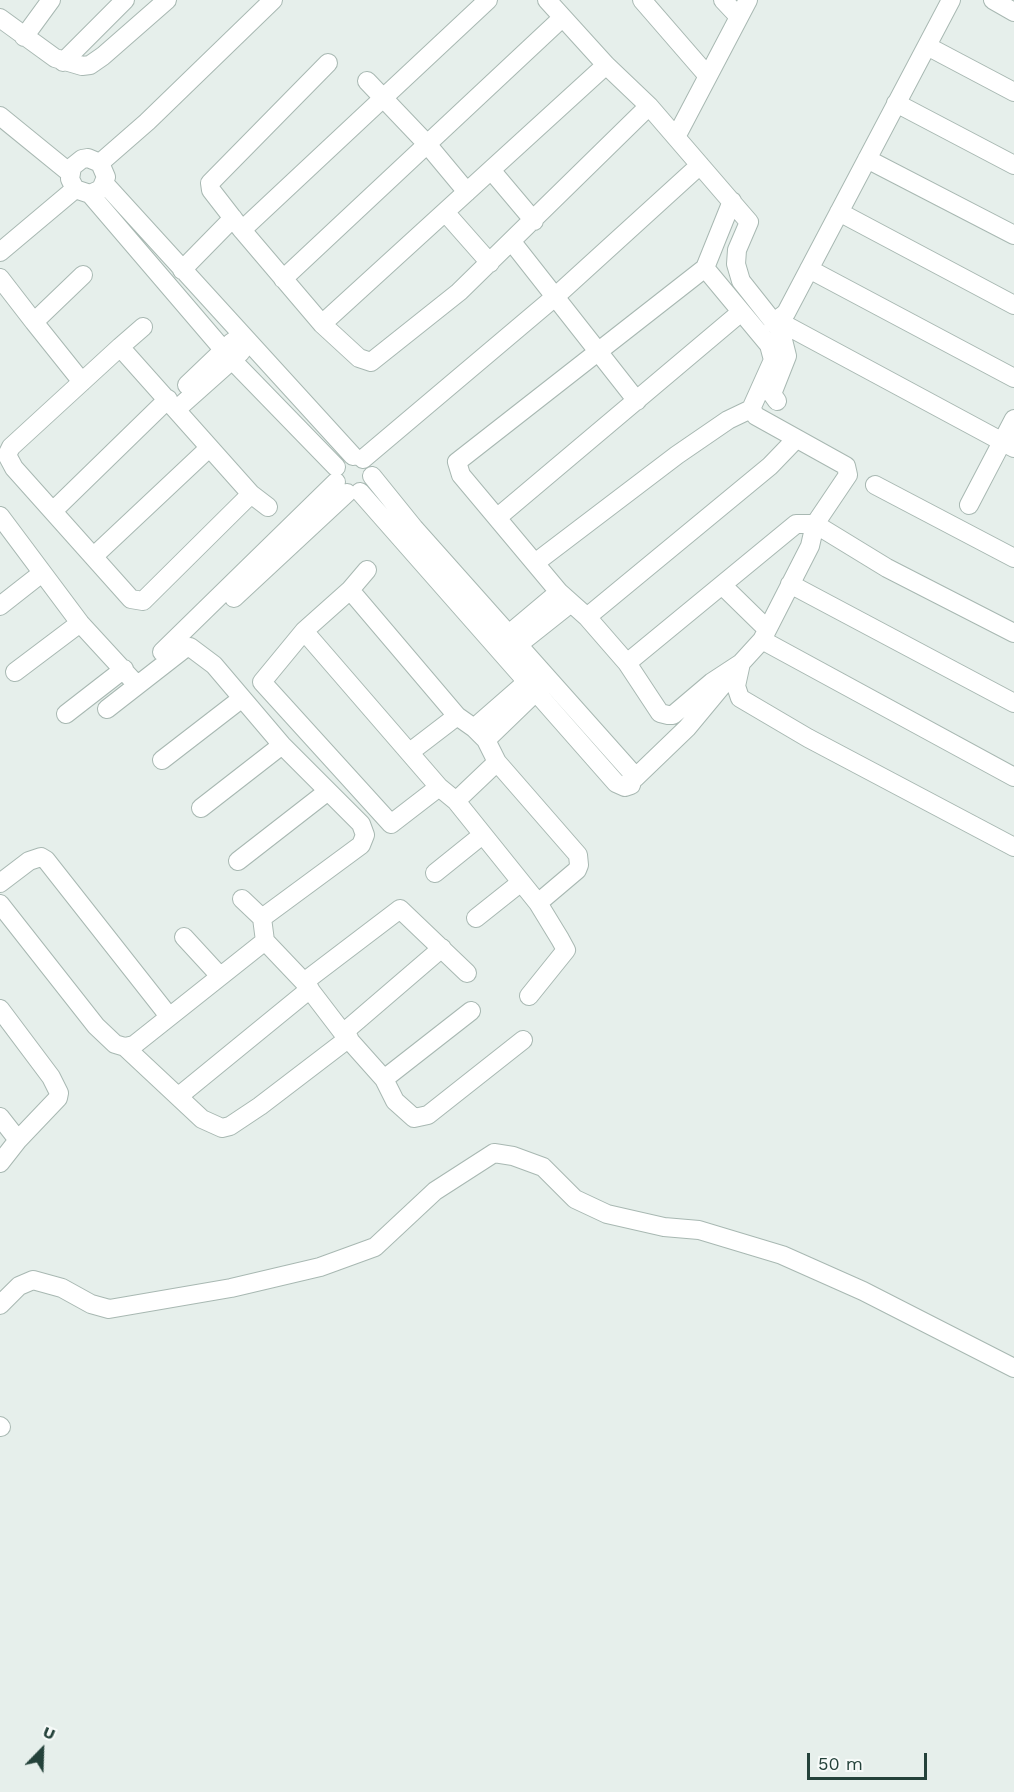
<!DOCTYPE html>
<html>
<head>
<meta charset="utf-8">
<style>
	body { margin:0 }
	#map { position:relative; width:1014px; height:1792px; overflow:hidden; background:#e6efeb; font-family:"Work Sans",sans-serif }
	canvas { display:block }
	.north { position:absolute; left:12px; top:1720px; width:60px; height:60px; -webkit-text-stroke:4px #f7fbf9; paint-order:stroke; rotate:23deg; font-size:16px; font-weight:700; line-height:24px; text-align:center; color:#24423a }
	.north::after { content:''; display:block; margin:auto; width:21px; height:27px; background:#24423a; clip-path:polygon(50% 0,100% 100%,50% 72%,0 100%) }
	.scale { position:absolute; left:807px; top:1753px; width:120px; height:27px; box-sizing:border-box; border:3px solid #24423a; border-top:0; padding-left:8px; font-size:18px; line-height:21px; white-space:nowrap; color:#24423a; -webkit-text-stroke:4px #f7fbf9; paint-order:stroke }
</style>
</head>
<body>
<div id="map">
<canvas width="1014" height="1792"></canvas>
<div class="north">U</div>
<div class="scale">50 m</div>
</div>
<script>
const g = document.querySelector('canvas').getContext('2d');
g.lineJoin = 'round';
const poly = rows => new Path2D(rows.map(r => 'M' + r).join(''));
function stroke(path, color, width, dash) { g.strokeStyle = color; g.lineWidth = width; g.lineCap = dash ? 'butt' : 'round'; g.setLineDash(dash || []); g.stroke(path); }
const minor = poly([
	[547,0,606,65,649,106,749,222,737,250,736,264,741,281,779,329,783,340,787,356,772,394,777,401],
	[642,0,707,75],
	[723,0,739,17],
	[993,0,1014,12],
	[0,18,55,58,82,66,90,65,103,56,167,0],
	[24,37,51,0],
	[927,46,1014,92],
	[63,62,125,0],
	[328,63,210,183,211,190,242,230,322,324,359,358,371,362,459,292,649,106],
	[367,81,427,144,467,192],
	[896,103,1014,165],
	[0,116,70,173],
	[676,137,748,0],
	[867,159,1014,235],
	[100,163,147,122,273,0],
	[491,170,534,221],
	[105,184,353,456],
	[90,194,101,189,106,177,100,163,88,158,82,159,72,167,70,179,75,189,90,194,232,360,336,467],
	[445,212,490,263],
	[839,212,1014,305],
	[242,230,488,0],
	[512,242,637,401],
	[0,252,75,189],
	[705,268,457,462,461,475,559,592,587,617,627,663,660,713,668,715,673,715,712,682,741,663,762,640,810,546,815,524,848,475,846,466,756,416,751,409,773,360,769,345,705,268,732,201],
	[809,269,1014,378],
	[182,270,233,218],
	[0,278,34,322],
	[283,279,562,18],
	[778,321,1014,448],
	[773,323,786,313,951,0],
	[322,324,606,65],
	[143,327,120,347,251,494,268,507],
	[120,347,11,447,7,455,14,468,131,599,143,601,251,494],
	[82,382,34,322,83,275],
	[187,385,232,342],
	[177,409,241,352],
	[363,459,556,296,700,165],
	[875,485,1014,558],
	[360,492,616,783,625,787,631,785,634,775,414,528,372,476],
	[969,505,1014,419],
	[53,511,168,399],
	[0,516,80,623,137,685],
	[498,517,734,318],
	[94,556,209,448],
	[535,563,677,455,728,420,751,409],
	[367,570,350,590,304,631,262,682,391,824,439,787],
	[790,584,1014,703],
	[722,585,767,629],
	[350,590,457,716,474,728,486,740,497,762,578,855,579,865,577,870,538,903],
	[234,598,347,493],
	[0,606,42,573],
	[587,617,770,466,796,439],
	[304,631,439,787,456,801,538,903,560,939,566,950,529,996],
	[509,634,559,592],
	[762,640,1014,777],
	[518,645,571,603],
	[162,652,336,482],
	[627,663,796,524,815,524,887,568,1014,633],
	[741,663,736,686,740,698,808,738,1014,847],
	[15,672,80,623],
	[107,709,184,649,190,647,214,665,282,745,361,824,365,835,361,845,262,918],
	[66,714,124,669],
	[474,728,537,673],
	[486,740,545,683],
	[410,752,457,716],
	[162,760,241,699],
	[635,778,687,728,726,681],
	[456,801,497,762],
	[201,808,282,745],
	[238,861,328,791],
	[435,873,481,836],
	[0,883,29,861,41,857,46,860,168,1015],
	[242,899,262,918,265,941,304,982,343,1033,384,1079,395,1101,414,1118,428,1115,523,1040],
	[0,904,96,1026,115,1044,125,1047,134,1045,265,941],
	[476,918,520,883],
	[184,937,219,975],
	[304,982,400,909,467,973],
	[0,1009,51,1077,59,1093,58,1098,18,1140],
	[343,1033,442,948],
	[125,1047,202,1119,222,1128,230,1126,260,1106,349,1038],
	[384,1079,471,1011],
	[179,1096,310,989],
	[0,1117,18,1140,0,1163],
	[0,1305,19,1286,33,1280,62,1288,91,1304,109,1309,231,1288,320,1267,375,1247,435,1191,494,1153,513,1156,543,1167,575,1199,607,1214,664,1227,699,1230,782,1255,863,1291,1014,1368],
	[0,1426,1,1427]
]);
stroke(minor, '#a8b8b2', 20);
stroke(minor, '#fff', 18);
</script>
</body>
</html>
